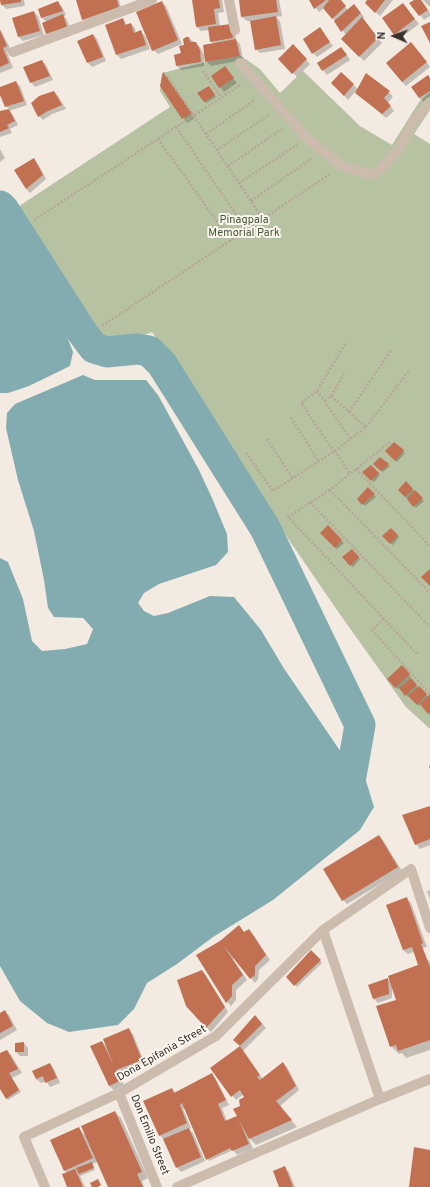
<!DOCTYPE html>
<html>
<head>
<meta charset="utf-8">
<style>
	body { margin:0 }
	#map { position:relative; width:430px; height:1187px; overflow:hidden; background:#f3ebe2; font-family:Overpass,sans-serif }
	canvas { display:block }
	.north { position:absolute; left:374px; top:16px; width:40px; height:40px; -webkit-text-stroke:3px #faf5ee; paint-order:stroke; rotate:272deg; font-size:11px; font-weight:700; line-height:16px; text-align:center; color:#3a312c }
	.north::after { content:''; display:block; margin:auto; width:14px; height:18px; background:#3a312c; clip-path:polygon(50% 0,100% 100%,50% 72%,0 100%) }
</style>
</head>
<body>
<div id="map">
<canvas width="430" height="1187"></canvas>
<div class="north">N</div>
</div>
<script>
const g = document.querySelector('canvas').getContext('2d');
g.lineJoin = 'round';
function fillPath(path, color) { g.fillStyle = color; g.fill(path, 'evenodd'); }
const poly = rows => new Path2D(rows.map(r => 'M' + r).join(''));
function stroke(path, color, width, dash) { g.strokeStyle = color; g.lineWidth = width; g.lineCap = dash ? 'butt' : 'round'; g.setLineDash(dash || []); g.stroke(path); }
function drawText(font, color, halo, rows, align = 'center') {
  g.font = font + ' Overpass,sans-serif'; g.lineWidth = 4; g.setLineDash([]); g.textBaseline = 'middle'; g.strokeStyle = halo; g.fillStyle = color; for (const [text, x, y, turn = 0] of rows) {
    g.save(); g.translate(x, y); g.rotate((+turn || 0) * Math.PI / 180); g.textAlign = isNaN(turn) ? turn : align; if (halo) g.strokeText(text, 0, 0); g.fillText(text, 0, 0); g.restore();
  }
}
fillPath(poly([
	[238,54,260,69,280,93,303,71,360,126,392,145,419,102,430,92,430,110,414,134,430,144,430,729,406,707,339,613,224,445,152,332,117,345,100,344,13,210,170,107,160,91,162,73]
]), '#b6c2a2');
fillPath(poly([
	[0,232,40,281,66,334,73,352,70,366,29,386,8,393,0,393],
	[83,375,95,380,146,380,158,395,199,470,212,498,227,534,228,552,216,565,159,584,144,593,138,603,144,611,154,616,168,613,210,596,234,597,261,630,283,667,347,761,366,781,374,807,360,830,273,900,213,937,177,964,147,983,134,1009,118,1025,69,1032,47,1023,20,1001,0,966,0,558,8,562,23,599,32,641,42,651,65,649,87,644,93,629,83,618,54,617,48,608,44,580,34,531,18,480,6,428,7,413,15,404]
]), '#82acaf');
fillPath(poly([
	[1,0,24,0,25,6,6,9,2,5],
	[79,0,119,0,122,12,87,24,83,19],
	[193,0,222,0,224,12,218,13,220,27,235,29,236,40,240,44,243,60,211,66,206,61,214,44,211,41,210,30,201,31,197,27],
	[240,0,279,0,282,16,276,17,280,21,285,49,260,53,256,49,251,21,247,21,242,17],
	[310,0,340,0,348,10,354,5,364,17,363,19,382,43,364,61,343,39,346,35,336,22,324,8,319,12],
	[368,0,393,0,380,16,366,3],
	[415,0,421,0,430,13,430,16,424,20,411,3],
	[423,0,430,0,430,6,429,6],
	[161,2,166,6,182,44,158,54,153,50],
	[58,3,62,7,66,15,64,16,67,20,71,31,51,38,47,33,47,22,42,18,39,10],
	[403,4,419,24,399,39,383,18],
	[34,12,38,16,44,35,23,41,19,37,14,18],
	[123,19,127,25,131,24,135,28,136,33,141,32,145,36,150,49,121,59,117,55,106,25],
	[0,29,11,50,7,52,13,68,0,73],
	[320,29,333,46,317,57,313,53],
	[93,35,97,39,106,61,92,67,88,63],
	[189,38,200,47,204,55,204,66,181,70,177,66],
	[293,46,310,64,297,77,280,59],
	[415,48,430,67,406,86,402,82],
	[345,52,350,60,327,75,318,63],
	[42,61,46,65,53,80,35,87,31,82],
	[225,67,237,83,224,92,212,76],
	[164,74,195,118,187,123,161,86],
	[341,74,358,89,366,74,393,96,388,103,394,111,386,118,355,92,348,100,332,83],
	[430,79,430,98,424,102,419,98],
	[16,82,20,86,27,105,9,111,13,115,18,125,10,129,12,133,0,137,0,112,10,110,6,106,0,92,0,88],
	[209,87,216,97,206,103,204,101],
	[54,92,58,96,66,109,52,114,43,120,39,116],
	[0,149,5,158,0,162],
	[34,159,38,164,46,179,30,193,26,189],
	[394,443,405,453,397,462,386,451],
	[380,459,390,466,383,472,374,464],
	[371,466,380,475,374,482,364,472],
	[406,483,424,501,416,508,399,490],
	[368,489,376,497,365,506,358,499],
	[328,526,344,543,337,549,322,533],
	[391,529,399,537,393,545,383,536],
	[352,550,360,559,353,567,343,557],
	[402,667,411,677,410,678,418,688,419,687,428,697,430,697,430,715,421,704,419,706,409,696,408,697,400,688,398,689,388,679],
	[430,807,430,845,420,849,416,844],
	[379,836,383,840,402,871,347,904,343,900],
	[430,890,430,900,427,891],
	[406,898,411,903,427,947,423,948,427,959,430,962,430,1050,406,1058,402,1053,399,1054,391,1046,397,1000,392,987,392,998,378,1003,374,999,370,986,388,979,391,982,419,966,414,952,408,954,403,950,388,905],
	[239,927,244,933,249,930,253,934,270,960,259,970,258,979,255,983,235,958,233,959,247,980,236,990,236,1000,231,1006,227,1002,197,955,220,942],
	[311,952,322,963,297,987,287,977],
	[202,971,206,975,228,1012,211,1032,186,1006],
	[4,1011,9,1015,17,1030,0,1040,0,1014],
	[256,1016,266,1028,243,1051,263,1079,283,1063,287,1067,299,1090,280,1106,297,1127,256,1145,248,1137,253,1149,237,1155,233,1150,209,1161,185,1108,183,1109,191,1128,188,1129,193,1133,205,1161,181,1172,177,1167,164,1140,160,1135,172,1089,176,1093,212,1075,216,1079,229,1105,222,1108,227,1121,238,1116,246,1097,244,1094,236,1100,212,1068,241,1046,235,1040],
	[129,1030,133,1034,145,1064,119,1075,124,1085,114,1090,109,1086,92,1047,102,1042,108,1048],
	[24,1043,28,1048,28,1056,20,1056,16,1052],
	[7,1051,11,1055,22,1073,12,1078,21,1092,8,1100,0,1089,0,1054],
	[50,1064,54,1069,60,1083,50,1087,46,1081,41,1083,36,1079],
	[115,1112,121,1118,148,1178,142,1181,144,1187,109,1187,98,1162,92,1164,95,1170,80,1176,85,1187,68,1187,67,1173,65,1171,51,1141,78,1128,86,1136],
	[284,1167,289,1172,295,1187,280,1187]
]), '#0003');
stroke(poly([
	[0,206,4,210,82,332,94,348,107,352,137,349,149,351,162,364,265,528,360,725,349,787]
]), '#82acaf', 31);
fillPath(poly([
	[0,0,21,0,21,2,1,5],
	[77,0,117,0,119,7,82,20,76,0],
	[192,0,219,0,220,8,214,9,216,24,196,27],
	[239,0,276,0,278,12,241,17],
	[309,0,326,0,314,9],
	[329,0,341,0,346,6,332,19,323,8],
	[367,0,385,0,375,13,365,3],
	[414,0,421,0,428,10,419,16,409,3],
	[58,1,63,11,41,18,38,9],
	[162,1,178,40,152,51,136,12],
	[403,3,415,19,394,35,382,18],
	[354,4,361,13,341,32,334,21],
	[34,11,40,31,18,37,12,18],
	[63,14,67,27,46,34,42,23],
	[276,16,281,45,255,50,250,21],
	[362,17,378,38,359,57,341,39],
	[123,18,125,25,131,23,134,33,141,30,146,45,116,55,105,25],
	[430,22,430,43,421,26],
	[231,24,233,38,210,42,208,27],
	[320,27,330,42,312,54,303,39],
	[0,30,7,46,3,48,9,63,0,67],
	[93,34,103,57,87,63,77,41],
	[186,37,189,37,190,42,196,42,200,50,201,62,176,66,174,55,181,53,179,46,184,45,183,39],
	[236,39,240,56,205,62,203,45],
	[411,42,427,62,402,82,386,63],
	[293,44,307,59,292,74,278,59],
	[341,47,347,55,322,71,317,63],
	[42,60,50,76,30,83,23,67],
	[225,66,234,78,219,88,211,76],
	[163,72,192,113,182,119,160,86],
	[341,72,354,84,344,96,331,83],
	[366,73,390,91,384,98,391,106,382,114,355,93],
	[428,75,430,78,430,91,419,98,411,87],
	[16,81,24,101,5,107,0,95,0,87],
	[209,86,215,95,204,102,197,93],
	[54,91,62,105,48,111,38,117,31,103,39,96],
	[9,109,15,121,7,125,9,128,0,132,0,111],
	[34,158,43,175,26,189,14,170],
	[394,442,404,450,395,461,385,451],
	[380,457,389,464,381,471,373,464],
	[371,465,379,473,371,481,362,472],
	[406,481,413,489,405,497,398,490],
	[368,487,375,494,362,505,357,499],
	[415,490,423,498,413,507,407,499],
	[328,525,342,540,335,548,320,533],
	[391,528,398,535,390,544,382,536],
	[352,549,359,557,350,566,342,557],
	[430,569,430,586,421,577],
	[402,665,410,674,395,688,387,679],
	[411,678,417,685,405,696,399,688],
	[419,686,427,694,417,705,408,696],
	[430,694,430,712,428,714,420,704],
	[430,806,430,839,415,845,402,815],
	[379,835,398,867,342,901,323,869],
	[407,897,423,943,421,944,430,967,430,1040,398,1051,396,1045,390,1047,376,1006,396,1000,388,976,418,965,412,947,403,950,386,905],
	[239,925,244,932,249,929,266,955,255,966,255,975,250,979,223,945,243,975,232,985,232,996,226,1003,196,955,220,941],
	[311,950,321,960,294,986,286,977],
	[202,970,225,1007,206,1028,186,1006,177,980],
	[388,978,389,994,373,999,368,985],
	[5,1010,13,1026,0,1033,0,1013],
	[255,1015,262,1024,240,1046,260,1075,257,1077,260,1080,283,1062,296,1086,276,1101,292,1120,249,1139,239,1120,249,1144,232,1151,230,1148,206,1160,182,1103,180,1105,187,1123,159,1136,143,1101,172,1088,174,1093,212,1073,226,1100,218,1104,225,1121,237,1116,233,1109,240,1106,239,1100,244,1097,240,1090,231,1097,210,1068,240,1046,233,1040],
	[129,1028,142,1060,116,1070,120,1081,109,1086,90,1046,102,1041,114,1066,103,1039],
	[24,1042,24,1052,15,1052,15,1043],
	[7,1050,18,1069,9,1073,19,1090,6,1099,0,1089,0,1053],
	[50,1063,57,1078,45,1083,43,1076,36,1079,32,1071],
	[115,1111,142,1172,137,1174,143,1187,108,1187,81,1126],
	[79,1127,93,1158,64,1171,50,1140],
	[189,1128,201,1157,176,1168,163,1139],
	[414,1147,430,1150,430,1187,409,1187],
	[92,1162,94,1168,79,1174,76,1168],
	[285,1166,293,1187,279,1187,273,1171],
	[75,1169,83,1187,67,1187,62,1174],
	[98,1179,101,1185,98,1187,92,1187,90,1183]
]), '#c17052');
stroke(poly([
	[203,71,221,97],
	[167,76,263,219],
	[176,127,247,230],
	[206,134,255,100],
	[158,139,231,241],
	[217,150,270,114],
	[228,166,282,129],
	[239,183,297,145],
	[251,201,311,159],
	[34,220,242,84],
	[102,326,330,174],
	[317,391,351,439],
	[331,396,366,427],
	[325,401,331,396,344,374],
	[349,412,392,349],
	[291,418,319,462],
	[267,439,293,479],
	[390,442,330,490,430,593],
	[335,451,350,474],
	[334,452,301,403,317,391,346,342],
	[246,453,273,491,335,451,366,427,410,369],
	[356,469,430,546],
	[330,490,288,517,418,655],
	[310,502,430,627],
	[384,619,372,630,430,694],
	[429,767,430,767]
]), '#b7a698', 2.5, [2, 2]);
stroke(poly([
	[229,0,235,30],
	[13,52,152,0],
	[240,63,307,138,342,166,373,175,380,170,399,149,414,121,430,102],
	[323,930,380,1099],
	[119,1093,157,1187],
	[45,1187,24,1137,119,1093,216,1036,323,930,411,869,430,928],
	[177,1187,380,1099,430,1079]
]), '#cbbcae', 10);
drawText('11px', '#485730', '#faf5ee', [
	["Pinagpala",244,221],
	["Memorial Park",244,234]
]);
drawText('11px', '#3a312c', '#faf5ee', [
	["Dona Epifania Street",162,1054,-30],
	["Don Emilio Street",149,1135,68]
]);
</script>
</body>
</html>
